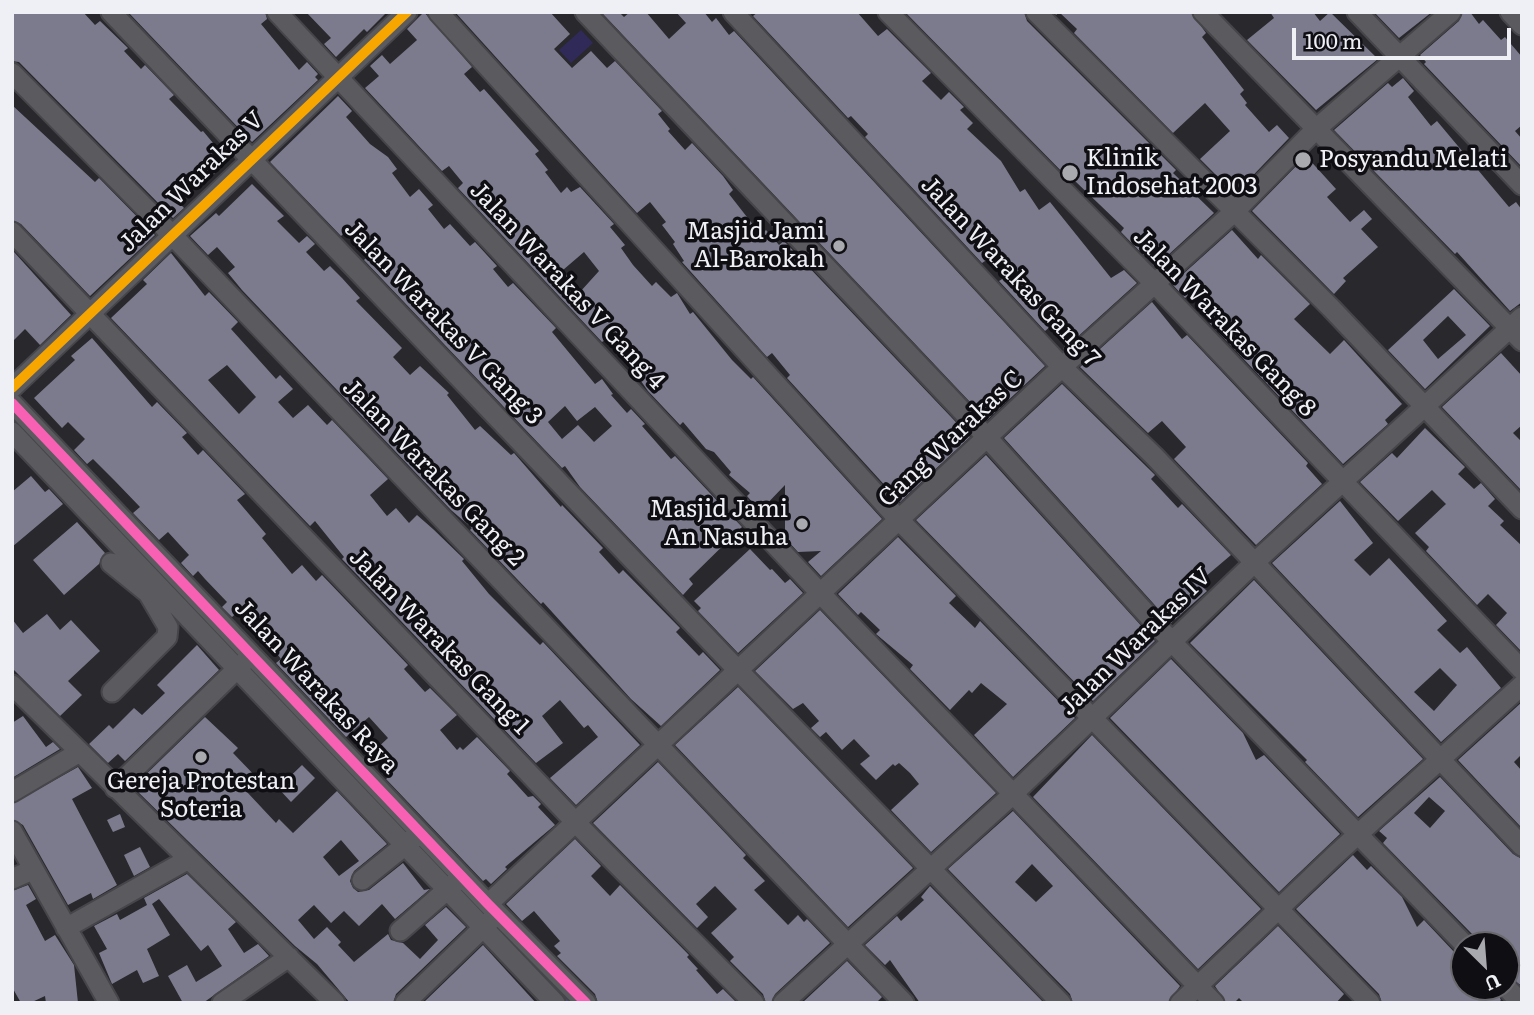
<!DOCTYPE html>
<html>
<head>
<meta charset="utf-8">
<style>
	body { margin:0 }
	#map { position:relative; width:1534px; height:1015px; overflow:hidden; background:#28282d; font-family:Literata,serif }
	canvas { display:block }
	.frame { position:absolute; inset:0; border:14px solid #efeff6; pointer-events:none }
	.north { position:absolute; left:1450px; top:931px; width:70px; height:70px; box-sizing:border-box; background:#0f0f13; border:2px solid #69696e; border-radius:50%; rotate:155deg; font-size:19px; font-weight:700; line-height:28px; text-align:center; color:#efeff6 }
	.north::after { content:''; display:block; margin:auto; width:24px; height:32px; background:#a9a9b0; clip-path:polygon(50% 0,100% 100%,50% 72%,0 100%) }
	.scale { position:absolute; left:1292px; top:28px; width:219px; height:32px; box-sizing:border-box; border:4px solid #efeff6; border-top:0; padding-left:9px; font-size:21px; line-height:24px; white-space:nowrap; color:#efeff6; -webkit-text-stroke:5px #0f0f13; paint-order:stroke }
</style>
</head>
<body>
<div id="map">
<canvas width="1534" height="1015"></canvas>
<div class="frame"></div>
<div class="north">U</div>
<div class="scale">100 m</div>
</div>
<script>
const g = document.querySelector('canvas').getContext('2d');
g.lineJoin = 'round';
function fillPath(path, color) { g.fillStyle = color; g.fill(path, 'evenodd'); }
const poly = rows => new Path2D(rows.map(r => 'M' + r).join(''));
function stroke(path, color, width, dash) { g.strokeStyle = color; g.lineWidth = width; g.lineCap = dash ? 'butt' : 'round'; g.setLineDash(dash || []); g.stroke(path); }
function drawText(font, color, halo, rows, align = 'center') {
  g.font = font + ' Literata,serif'; g.lineWidth = 7; g.setLineDash([]); g.textBaseline = 'middle'; g.strokeStyle = halo; g.fillStyle = color; for (const [text, x, y, turn = 0] of rows) {
    g.save(); g.translate(x, y); g.rotate((+turn || 0) * Math.PI / 180); g.textAlign = isNaN(turn) ? turn : align; if (halo) g.strokeText(text, 0, 0); g.fillText(text, 0, 0); g.restore();
  }
}
fillPath(poly([
	[581,30,593,43,571,63,559,50]
]), '#302a59');
stroke(poly([
	[12,418,22,427],
	[183,599,207,622],
	[367,791,395,820],
	[531,964,570,1003]
]), '#4f468f', 4.5);
fillPath(poly([
	[12,12,83,12,95,25,100,21,128,48,124,51,141,69,145,65,174,95,169,99,201,132,203,131,228,161,201,186,189,172,167,190,184,208,173,218,19,62,12,61],
	[128,12,265,12,267,19,261,24,299,70,307,62,318,74,315,77,318,80,252,142],
	[306,12,387,12,367,32,364,29,336,57,324,44,331,38],
	[424,12,472,67,464,74,480,92,484,89,539,151,535,154,548,170,545,172,561,193,567,187,571,192,580,187,614,224,610,227,625,245,621,248,633,265,652,286,656,282,671,297,677,293,690,314,693,312,732,360,751,379,753,377,882,519,821,576,808,562,821,551,798,552,785,538,785,485,760,511,747,496,750,493,729,475,731,472,714,452,706,449,683,422,680,425,648,391,610,337,602,342,458,188,463,183,449,166,442,171,365,88,379,76,370,66,382,55,390,64,417,40,407,29],
	[584,252,599,271,580,292,563,270],
	[455,12,550,12,570,34,554,49,572,68,591,51,607,68,615,61,662,111,658,114,670,129,668,131,685,150,692,143,723,176,733,190,729,194,761,235,766,230,779,245,784,241,970,437,900,502,787,378,790,375,772,353,767,357,682,262,684,261,673,244,675,242,662,225,666,222,650,202,637,213],
	[619,12,624,17,630,12,646,12,669,39,686,23,676,12,704,12,712,22,716,18,729,35,734,31,1045,366,987,420,603,14],
	[758,12,857,12,878,36,887,29,931,73,922,81,941,100,949,92,964,107,960,110,973,123,967,129,1001,161,1020,192,1025,189,1039,210,1050,202,1111,278,1124,270,1137,283,1063,350,1065,344,1051,326,1045,331,999,281,1009,275,996,254,982,263,865,137,868,134,851,116,848,118,753,16],
	[905,12,1024,12,1027,21,1176,170,1173,173,1214,213,1155,267,1121,232,1124,228,1075,181,1073,183],
	[1054,12,1191,12,1206,33,1202,37,1244,90,1240,94,1247,103,1245,105,1269,132,1277,125,1289,138,1235,194,1200,159,1230,131,1205,103,1173,133,1074,33,1077,29,1059,12,1056,15],
	[1270,12,1313,12,1320,21,1330,12,1378,59,1316,110,1247,40,1274,18],
	[1374,12,1432,12,1399,38],
	[1463,12,1470,12,1479,24,1483,20,1501,40,1505,37,1522,57,1522,125,1515,131,1522,139,1522,167,1424,64,1426,62,1420,55,1459,21],
	[1403,78,1414,91,1408,97,1431,126,1437,121,1509,207,1516,202,1522,210,1522,302,1510,311,1457,252,1455,254,1334,130,1388,83,1392,87],
	[338,96,352,111,346,117,370,144,388,157,397,169,392,173,410,197,419,189,433,205,428,209,444,229,450,224,470,246,475,242,497,266,493,269,508,287,513,283,556,328,552,332,595,384,602,379,613,394,611,395,627,413,631,409,645,424,642,426,671,459,675,456,742,527,689,579,693,584,683,595,580,487,565,466,562,468,364,260,368,256,346,231,341,236,270,162],
	[565,406,577,421,595,407,612,426,594,442,578,425,562,439,548,422],
	[12,105,95,182,99,178,155,235,90,296,21,224,12,220],
	[1306,156,1336,189,1327,197,1350,222,1364,210,1372,219,1361,229,1378,247,1343,278,1346,281,1334,294,1252,211],
	[252,184,284,216,277,221,299,243,307,236,315,244,306,252,324,271,330,266,342,278,360,298,356,301,402,348,393,357,410,375,420,366,449,393,447,395,475,430,480,426,511,455,514,453,561,507,562,505,603,548,599,552,619,574,623,570,680,628,676,632,699,656,703,652,720,670,661,726,631,699,543,602,541,604,470,530,472,528,451,510,242,290,228,273,235,267,217,247,208,255,190,236,216,213,219,216],
	[1232,230,1258,259,1261,255,1310,304,1294,319,1330,354,1344,340,1402,404,1385,420,1388,424,1343,464,1201,314,1212,303,1197,287,1185,298,1172,284],
	[14,252,71,315,40,345,25,329,12,342],
	[171,253,205,296,209,292,238,322,231,329,276,379,280,375,293,389,278,402,293,418,308,405,327,425,332,420,388,479,370,495,387,516,396,508,409,523,417,515,433,529,464,559,462,561,489,594,540,645,543,642,640,745,576,805,550,778,598,737,588,725,584,728,560,700,542,716,563,743,536,763,342,559,344,557,315,521,310,526,111,318,147,284,143,280],
	[227,365,256,397,239,414,208,380],
	[1454,289,1490,326,1425,389,1388,350],
	[1448,316,1466,335,1438,359,1423,340],
	[1152,302,1182,339,1187,335,1308,463,1306,466,1322,484,1256,545,1174,459,1186,447,1162,421,1148,433,1080,367],
	[92,338,152,407,157,402,187,433,182,437,198,455,203,450,245,494,237,500,266,534,262,538,292,574,302,565,316,581,322,575,408,665,404,669,425,692,430,688,457,715,440,730,457,750,460,747,463,750,477,737,510,771,507,774,528,797,533,796,541,804,538,807,555,825,505,867,507,869,491,884,486,879,483,881,386,779,392,774,373,752,388,738,369,717,346,737,276,663,281,659,242,608,232,617,222,607,227,602,205,579,198,571,193,576,181,563,189,555,168,532,159,540,133,513,140,507,114,480,93,459,87,464,74,450,85,439,68,422,62,428,34,398,75,360,71,356],
	[1501,353,1522,376,1522,425,1513,433,1522,442,1522,491,1442,407],
	[1062,384,1151,471,1155,475,1151,479,1178,508,1182,504,1231,555,1198,583,1207,591,1171,623,1004,438],
	[1425,428,1465,467,1458,474,1474,489,1481,483,1495,499,1488,506,1504,521,1500,525,1522,546,1522,652,1496,625,1507,613,1488,594,1477,605,1426,551,1429,547,1415,533,1446,504,1432,490,1398,521,1360,482,1392,453,1397,458],
	[986,455,1155,641,1093,701,916,520],
	[31,476,45,492,49,489,63,504,12,547,12,492],
	[1340,501,1373,543,1354,560,1370,576,1389,558,1447,621,1437,630,1460,653,1467,647,1501,688,1441,742,1272,563],
	[1440,668,1457,685,1434,711,1414,692],
	[77,522,105,553,99,564,64,595,33,560],
	[898,537,956,596,949,603,975,628,980,621,1075,718,1013,777,974,735,1007,704,981,683,972,693,969,690,950,710,910,669,913,665,876,634,880,630,861,612,858,615,838,594],
	[750,549,770,570,772,569,785,583,790,579,803,593,738,653,698,611,701,608,694,601],
	[1254,580,1423,759,1358,817,1305,762,1307,760,1190,643],
	[820,610,996,793,931,852,891,810,919,784,910,773,899,763,895,766,893,764,876,780,860,764,870,756,854,739,842,750,826,732,820,737,811,728,819,721,803,703,793,709,755,671],
	[47,614,60,630,71,620,100,651,68,681,82,695,60,716,12,668,12,619,23,633],
	[197,645,219,670,125,761,118,754,108,763,89,744,109,725,113,729,134,708,142,715,165,693,157,685],
	[1171,659,1243,733,1256,760,1264,755,1340,834,1279,892,1110,718],
	[738,687,913,868,848,927,675,745],
	[1522,702,1522,754,1514,762,1522,771,1521,827,1458,760],
	[23,716,46,747,53,742,60,749,12,778,12,723],
	[205,717,238,748,233,753,259,780,247,792,276,823,279,819,293,833,337,791,387,844,354,871,350,881,353,888,358,892,369,890,403,863,424,890,430,889,395,919,382,904,359,926,344,911,331,923,314,905,298,920,314,939,327,927,341,942,338,945,354,962,388,934,391,940,403,943,420,959,438,940,425,925,446,907,466,927,396,994,393,1003,350,1003,317,964,295,946,133,787],
	[341,840,359,861,339,876,323,857],
	[1092,735,1261,909,1198,969,1033,797],
	[658,762,746,855,743,858,765,881,754,890,788,925,798,915,804,922,807,919,830,943,775,994,771,1003,766,1003,763,994,730,961,734,957,711,933,737,909,715,886,696,904,708,917,697,928,593,823],
	[302,765,315,778,291,802,278,788],
	[78,767,92,788,72,799,117,885,93,899,91,893,68,905,23,825,12,819,12,804],
	[1440,777,1513,854,1522,859,1522,986,1506,975,1506,945,1477,945,1474,936,1383,843,1387,838,1379,831],
	[1429,797,1445,811,1430,828,1414,813],
	[1013,811,1180,986,1168,1003,1073,1003,1070,994,948,869],
	[1032,864,1053,886,1036,902,1015,882],
	[120,814,125,827,113,832,107,820],
	[575,839,601,866,591,876,610,896,620,885,689,955,687,957,698,969,696,970,717,994,723,989,737,1003,598,1003,595,994,557,956,561,953,554,946,560,941,534,911,522,921,506,904],
	[140,847,150,867,134,876,124,855],
	[1353,855,1367,870,1371,866,1402,897,1417,927,1424,920,1456,954,1464,957,1464,987,1494,987,1501,1000,1498,1003,1382,1003,1379,994,1296,909],
	[187,874,236,922,228,929,244,953,258,944,269,956,203,1003,183,1003,168,976,187,965,196,982,222,966,208,945,201,951,159,899,152,904,170,935,147,949,159,976,143,983,137,970,112,984,99,953,107,949,94,926,117,914,120,920,147,905,144,898],
	[28,885,36,899,26,905,45,941,55,935,74,965,78,1003,46,1003,45,996,30,1003,21,1003,12,987,12,891],
	[930,886,1044,1003,920,1003,890,960,885,965,865,945,897,916,901,921,924,900,921,897],
	[1278,926,1344,994,1336,1003,1244,1003,1239,998,1234,1003,1226,1003,1215,986],
	[483,945,536,1003,423,1003],
	[847,961,882,997,876,1003,802,1003]
]), '#7c7b8e');
const minor = poly([
	[111,12,731,663,1061,1003],
	[277,12,821,594,1214,1003],
	[438,12,902,523,1370,1003],
	[585,12,983,433,1172,642,1465,945],
	[733,12,1062,367,1154,456,1522,846],
	[888,12,1156,285,1522,670],
	[1036,12,1331,308,1522,509],
	[1203,12,1522,341],
	[1357,12,1522,185],
	[1510,12,1522,25],
	[12,73,173,236,904,1003],
	[12,232,582,829,754,1003],
	[12,388,407,12],
	[12,403,488,904,586,1003],
	[12,432,555,1003],
	[111,563,148,593,168,627,167,637,112,692],
	[12,685,335,1003],
	[115,788,243,663],
	[12,792,78,753],
	[12,831,109,1003],
	[12,879,32,870],
	[362,880,414,838],
	[488,904,1062,367,1235,211,1316,129,1451,12],
	[66,928,187,860],
	[400,931,457,881],
	[1506,987,1521,1003],
	[222,1003,289,957],
	[405,1003,490,921],
	[783,1003,1012,795,1255,562,1522,317],
	[1180,1003,1333,857,1522,685]
]);
stroke(minor, '#46464a', 23);
stroke(minor, '#5b5b5f', 19);
stroke(poly([
	[12,388,407,12]
]), '#f7a600', 10);
stroke(poly([
	[12,403,488,904,586,1003]
]), '#f860b3', 10);
for (const [x, y, r, color] of [
	[1303,160,9,"#a9a9b0"],
	[1070,173,9,"#a9a9b0"],
	[839,246,7,"#a9a9b0"],
	[802,524,7,"#a9a9b0"],
	[201,757,7,"#a9a9b0"]
]) { const dot = new Path2D(); dot.arc(x, y, r, 0, 2 * Math.PI); g.fillStyle = color; g.fill(dot); stroke(dot, '#0f0f13', 2.5); }
drawText('24px', '#efeff6', '#0f0f13', [
	["Klinik",1086,159],
	["Indosehat 2003",1086,187],
	["Posyandu Melati",1319,160],
	["Masjid Jami",825,232,"right"],
	["Al-Barokah",825,260,"right"],
	["Masjid Jami",788,510,"right"],
	["An Nasuha",788,538,"right"],
	["Gereja Protestan",201,782,"center"],
	["Soteria",201,810,"center"]
], 'left');
drawText('24px', '#efeff6', '#0f0f13', [
	["Jalan Warakas V",192,182,-44],
	["Jalan Warakas Gang 7",1010,272,47],
	["Jalan Warakas V Gang 4",567,286,47],
	["Jalan Warakas V Gang 3",443,323,46],
	["Jalan Warakas Gang 8",1224,323,46],
	["Gang Warakas C",951,439,-43],
	["Jalan Warakas Gang 2",433,473,46],
	["Jalan Warakas Gang 1",439,642,46],
	["Jalan Warakas IV",1136,642,-44],
	["Jalan Warakas Raya",316,687,47]
]);
</script>
</body>
</html>
